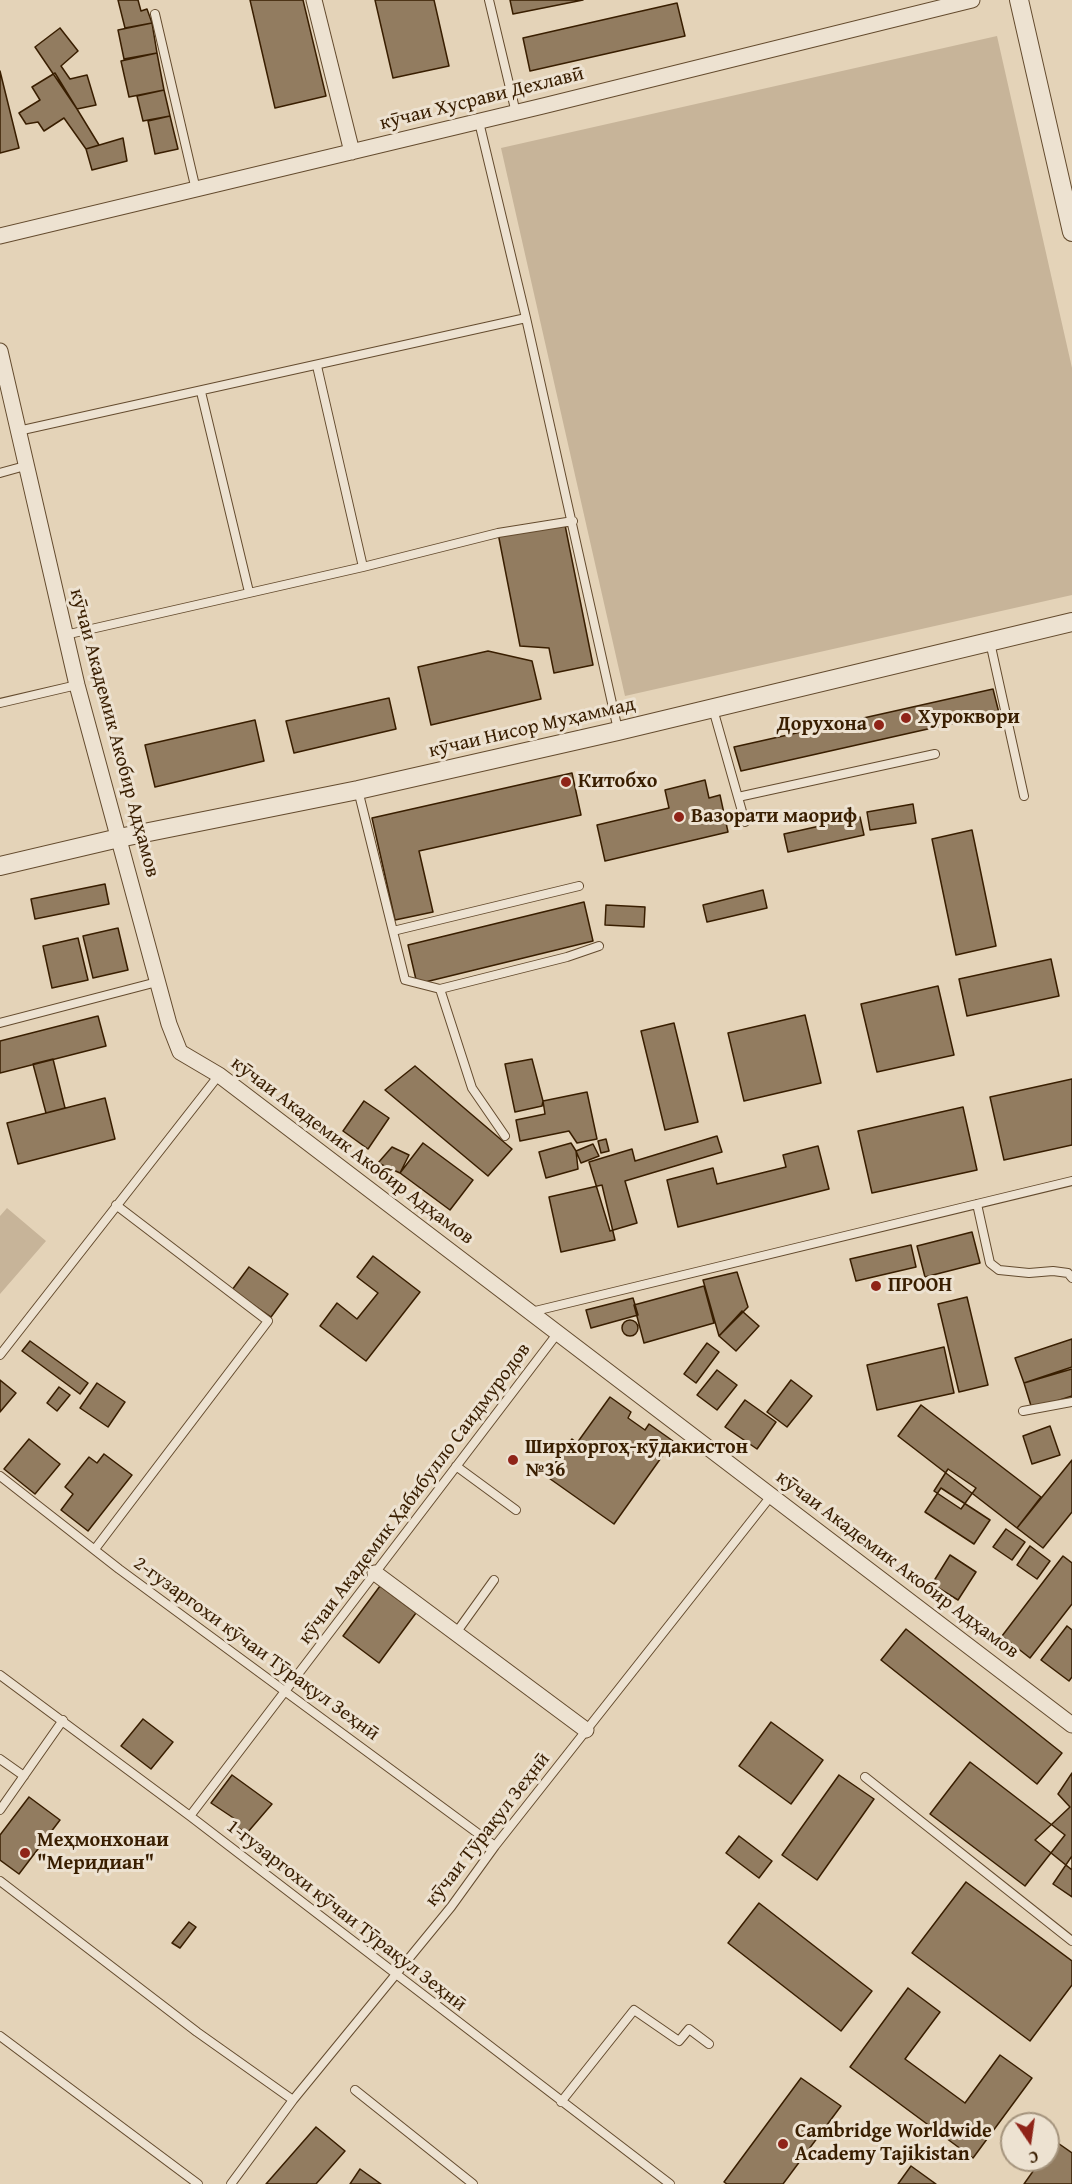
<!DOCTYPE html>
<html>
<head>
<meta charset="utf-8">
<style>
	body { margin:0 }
	#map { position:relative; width:1072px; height:2184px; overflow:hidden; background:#e4d3b8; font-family:"Gentium Book Plus",serif }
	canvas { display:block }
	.north { position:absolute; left:1000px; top:2112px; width:60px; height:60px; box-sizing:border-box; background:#ede2d1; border:2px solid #a5947d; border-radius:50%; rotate:167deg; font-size:16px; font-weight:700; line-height:24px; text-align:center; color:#391e00 }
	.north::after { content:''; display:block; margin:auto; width:21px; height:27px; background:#8f2418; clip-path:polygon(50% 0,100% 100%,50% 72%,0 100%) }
</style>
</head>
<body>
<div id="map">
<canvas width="1072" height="2184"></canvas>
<div class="north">С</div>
</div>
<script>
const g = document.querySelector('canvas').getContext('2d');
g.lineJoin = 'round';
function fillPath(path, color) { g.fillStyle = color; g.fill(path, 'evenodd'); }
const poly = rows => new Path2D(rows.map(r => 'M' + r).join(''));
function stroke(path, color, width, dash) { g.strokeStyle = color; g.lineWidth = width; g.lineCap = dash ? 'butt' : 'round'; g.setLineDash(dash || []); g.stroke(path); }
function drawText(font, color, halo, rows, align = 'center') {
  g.font = font + ' "Gentium Book Plus",serif'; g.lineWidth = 6; g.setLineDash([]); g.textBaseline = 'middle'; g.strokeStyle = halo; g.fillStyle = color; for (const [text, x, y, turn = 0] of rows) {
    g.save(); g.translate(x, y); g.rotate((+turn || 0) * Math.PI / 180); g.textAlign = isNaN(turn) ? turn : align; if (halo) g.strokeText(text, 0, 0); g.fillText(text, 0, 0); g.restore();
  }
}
fillPath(poly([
	[997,36,1072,368,1072,595,625,696,501,148],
	[7,1208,46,1241,0,1294,0,1216]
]), '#c7b499');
const building = poly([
	[118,0,138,0,141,11,147,9,152,23,125,28,118,0],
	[250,0,303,0,326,96,275,108,250,0],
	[375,0,434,0,449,66,393,78,375,0],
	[510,0,583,0,513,14,510,0],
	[677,3,685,36,530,71,523,38,677,3],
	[152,23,157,53,124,59,118,30,152,23],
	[60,28,78,51,61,66,70,79,87,75,96,105,77,109,35,47,60,28],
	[157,53,164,90,129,97,121,61,157,53],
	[0,71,19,148,0,153,0,71],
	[55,73,99,145,86,149,64,118,44,131,38,122,26,124,19,113,40,100,32,87,55,73],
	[164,90,170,116,143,121,137,96,164,90],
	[170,116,178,149,155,154,148,121,170,116],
	[123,138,127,161,92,170,86,149,123,138],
	[564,520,593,665,554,673,549,648,520,646,498,533,564,520],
	[488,651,532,661,541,699,431,725,418,667,488,651],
	[993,689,999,713,741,771,734,747,993,689],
	[389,698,396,729,294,753,286,721,389,698],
	[255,720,264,761,155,787,145,745,255,720],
	[572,773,581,815,419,851,433,912,395,920,372,818,572,773],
	[705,780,709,798,720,795,728,832,605,861,597,825,669,808,665,790,705,780],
	[913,804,916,823,870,830,867,812,913,804],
	[860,817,864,835,788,852,784,834,860,817],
	[972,830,996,946,956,955,932,839,972,830],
	[105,884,109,904,35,919,31,899,105,884],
	[763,890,767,908,707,922,703,905,763,890],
	[584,902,593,941,417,984,408,945,584,902],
	[606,905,645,907,644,927,605,925,606,905],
	[118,928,128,970,93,978,83,936,118,928],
	[78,938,88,980,52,988,43,946,78,938],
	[1051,959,1059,996,967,1016,959,979,1051,959],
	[938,986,954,1055,877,1072,861,1004,938,986],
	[805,1015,821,1083,744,1101,728,1033,805,1015],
	[98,1016,106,1046,0,1073,0,1041,98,1016],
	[674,1023,698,1122,665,1130,641,1031,674,1023],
	[53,1059,65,1108,46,1113,33,1064,53,1059],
	[532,1059,543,1101,542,1106,515,1112,505,1064,532,1059],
	[415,1066,512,1149,488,1176,385,1090,415,1066],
	[1072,1079,1072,1145,1004,1160,990,1097,1072,1079],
	[587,1092,597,1139,577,1143,569,1131,520,1141,516,1120,545,1114,543,1101,587,1092],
	[105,1098,115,1139,18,1164,7,1123,105,1098],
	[364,1101,389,1118,368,1149,343,1131,364,1101],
	[963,1107,977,1170,872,1193,858,1131,963,1107],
	[717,1136,722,1152,625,1181,637,1223,610,1231,589,1162,632,1149,635,1161,717,1136],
	[606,1139,609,1151,601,1153,598,1141,606,1139],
	[423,1143,473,1180,450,1210,400,1173,423,1143],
	[571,1143,576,1151,578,1169,546,1178,539,1152,571,1143],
	[593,1144,599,1156,581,1163,576,1151,593,1144],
	[818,1146,829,1189,678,1227,667,1180,713,1168,717,1184,786,1167,783,1155,818,1146],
	[392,1147,409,1155,400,1173,378,1163,392,1147],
	[602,1185,615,1240,561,1252,549,1197,602,1185],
	[972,1232,980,1263,925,1277,917,1246,972,1232],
	[911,1245,916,1267,856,1281,850,1259,911,1245],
	[373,1256,420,1292,366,1361,320,1326,337,1303,357,1319,378,1293,357,1277,373,1256],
	[249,1267,288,1294,271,1317,232,1290,249,1267],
	[737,1272,748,1307,719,1336,703,1280,737,1272],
	[704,1286,714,1323,644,1343,634,1305,704,1286],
	[967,1297,988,1385,959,1392,938,1304,967,1297],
	[633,1298,638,1315,591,1328,586,1310,633,1298],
	[742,1311,759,1326,736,1351,719,1336,742,1311],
	'622 1328a8 8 0 1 1 16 0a8 8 0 1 1-16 0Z',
	[1072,1339,1072,1367,1024,1383,1015,1358,1072,1339],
	[30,1341,88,1383,80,1394,22,1351,30,1341],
	[707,1343,719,1352,696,1383,684,1374,707,1343],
	[944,1347,954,1393,877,1410,867,1365,944,1347],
	[1072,1369,1072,1396,1032,1409,1024,1383,1072,1369],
	[717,1370,737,1385,717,1410,697,1395,717,1370],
	[0,1380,16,1393,0,1412,0,1380],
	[791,1380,812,1396,787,1427,767,1412,791,1380],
	[97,1383,125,1402,108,1427,80,1408,97,1383],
	[59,1387,70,1395,57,1411,47,1403,59,1387],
	[610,1397,631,1412,628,1418,645,1430,649,1424,673,1441,614,1524,546,1476,572,1439,577,1443,610,1397],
	[745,1400,776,1422,757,1449,725,1427,745,1400],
	[921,1405,1041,1497,1017,1528,898,1436,921,1405],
	[1050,1426,1060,1455,1032,1464,1023,1436,1050,1426],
	[29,1439,60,1464,35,1494,4,1469,29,1439],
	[104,1454,132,1475,88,1531,61,1510,73,1494,65,1487,89,1457,97,1463,104,1454],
	[1072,1460,1072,1512,1043,1548,1017,1528,1072,1460],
	[948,1469,976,1488,961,1509,934,1491,948,1469],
	[941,1488,990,1520,974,1544,925,1512,941,1488],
	[1006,1529,1025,1542,1012,1560,993,1547,1006,1529],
	[1030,1546,1050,1561,1037,1579,1017,1565,1030,1546],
	[950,1555,976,1572,958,1600,932,1584,950,1555],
	[1063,1556,1072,1563,1072,1604,1030,1658,1002,1636,1063,1556],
	[380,1586,416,1613,379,1663,343,1636,380,1586],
	[1067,1626,1072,1630,1072,1677,1069,1681,1041,1660,1067,1626],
	[906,1629,1062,1753,1037,1784,881,1660,906,1629],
	[143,1719,173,1742,151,1769,121,1746,143,1719],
	[771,1722,823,1760,791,1804,739,1766,771,1722],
	[970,1762,1065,1835,1025,1886,930,1814,970,1762],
	[1072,1773,1072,1870,1035,1840,1070,1807,1058,1794,1072,1773],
	[232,1775,272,1804,247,1833,234,1826,238,1821,211,1803,232,1775],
	[839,1775,874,1799,817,1880,782,1855,839,1775],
	[29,1797,60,1820,19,1874,0,1860,0,1835,29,1797],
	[739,1836,772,1861,759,1878,726,1853,739,1836],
	[1072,1856,1072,1897,1053,1884,1072,1856],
	[966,1882,1072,1961,1072,1985,1030,2041,912,1953,966,1882],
	[759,1903,872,1991,841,2031,728,1943,759,1903],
	[189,1922,196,1927,180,1948,172,1943,189,1922],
	[908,1988,940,2012,905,2059,965,2103,1000,2055,1032,2078,973,2158,850,2067,908,1988],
	[801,2078,841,2106,783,2184,727,2184,724,2182,801,2078],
	[316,2127,345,2151,316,2184,266,2184,316,2127],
	[1055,2141,1072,2153,1072,2184,1024,2184,1041,2160,1048,2160,1048,2150,1055,2141],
	[911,2166,936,2184,898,2184,911,2166],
	[360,2169,381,2184,350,2184,360,2169]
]);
fillPath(building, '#927c60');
stroke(building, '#391e00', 1.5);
const service = poly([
	[489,0,516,113],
	[155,14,196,190],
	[479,122,526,318,618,730],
	[317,366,363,567],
	[201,392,249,592],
	[18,431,526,318],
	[0,473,25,466],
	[65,635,363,567,498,533,573,521],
	[990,642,1024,796],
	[0,703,77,685],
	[713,709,745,822],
	[358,790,405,980,440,989,567,957,599,946],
	[738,797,935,754],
	[393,931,579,886],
	[440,989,472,1088,505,1136],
	[0,1023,157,982],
	[977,1204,990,1263,999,1270,1029,1273,1053,1271,1068,1273,1072,1278],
	[531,1312,1072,1181],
	[0,1355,219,1075],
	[1023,1411,1072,1402],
	[456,1466,516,1510],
	[0,1476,119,1569,495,1846],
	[95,1549,268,1321,116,1205],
	[456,1633,494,1580],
	[0,1675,190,1816,670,2184],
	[0,1759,24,1776],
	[865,1777,1072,1941],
	[0,1810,63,1720],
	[190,1816,557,1334],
	[0,1881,197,2032,293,2100],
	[0,2036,198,2184],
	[355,2090,473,2184],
	[561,2102,634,2010,679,2041,689,2029,709,2044],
	[231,2184,293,2100,451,1907,495,1846,771,1496]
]);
const minor = poly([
	[314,0,352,152],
	[0,236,543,106,972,0],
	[0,351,77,685,169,1024,180,1052,219,1075,1072,1725],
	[375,1573,586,1730]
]);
const tertiary = poly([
	[1019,0,1072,232],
	[0,866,119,838,358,790,618,731,1072,622]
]);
stroke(service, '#644b2e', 10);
stroke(minor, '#644b2e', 17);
stroke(tertiary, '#644b2e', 20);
stroke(service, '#ede2d1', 8);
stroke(minor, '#ede2d1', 15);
stroke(tertiary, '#ede2d1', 18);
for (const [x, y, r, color] of [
	[906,718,6,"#8f2418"],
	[879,725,6,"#8f2418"],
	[566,782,6,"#8f2418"],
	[679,817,6,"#8f2418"],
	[876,1286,6,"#8f2418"],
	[513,1460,6,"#8f2418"],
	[25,1853,6,"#8f2418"],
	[783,2144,6,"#8f2418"]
]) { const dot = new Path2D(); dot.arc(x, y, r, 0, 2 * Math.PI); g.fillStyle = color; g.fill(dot); stroke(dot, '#ede2d1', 2); }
drawText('20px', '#391e00', '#ede2d1', [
	["кӯчаи Хусрави Дехлавӣ",482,99,-14],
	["кӯчаи Нисор Муҳаммад",532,728,-13],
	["кӯчаи Академик Акобир Адҳамов",114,733,75],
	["кӯчаи Академик Акобир Адҳамов",352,1151,37],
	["кӯчаи Академик Ҳабибулло Саидмуродов",415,1494,-53],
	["кӯчаи Академик Акобир Адҳамов",897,1565,37],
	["2-гузаргохи кӯчаи Тӯрақул Зеҳнӣ",256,1649,36],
	["кӯчаи Тӯрақул Зеҳнӣ",488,1830,-52],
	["1-гузаргохи кӯчаи Тӯрақул Зеҳнӣ",346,1916,38]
]);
drawText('bold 20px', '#391e00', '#ede2d1', [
	["Хуроквори",918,718],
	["Дорухона",867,725,"right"],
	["Китобхо",578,782],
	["Вазорати маориф",691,817],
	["ПРООН",888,1286],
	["Ширхоргоҳ-кӯдакистон",525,1448],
	["№36",525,1471],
	["Меҳмонхонаи",37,1841],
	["\"Меридиан\"",37,1864],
	["Cambridge Worldwide",795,2132],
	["Academy Tajikistan",795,2155]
], 'left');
</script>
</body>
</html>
